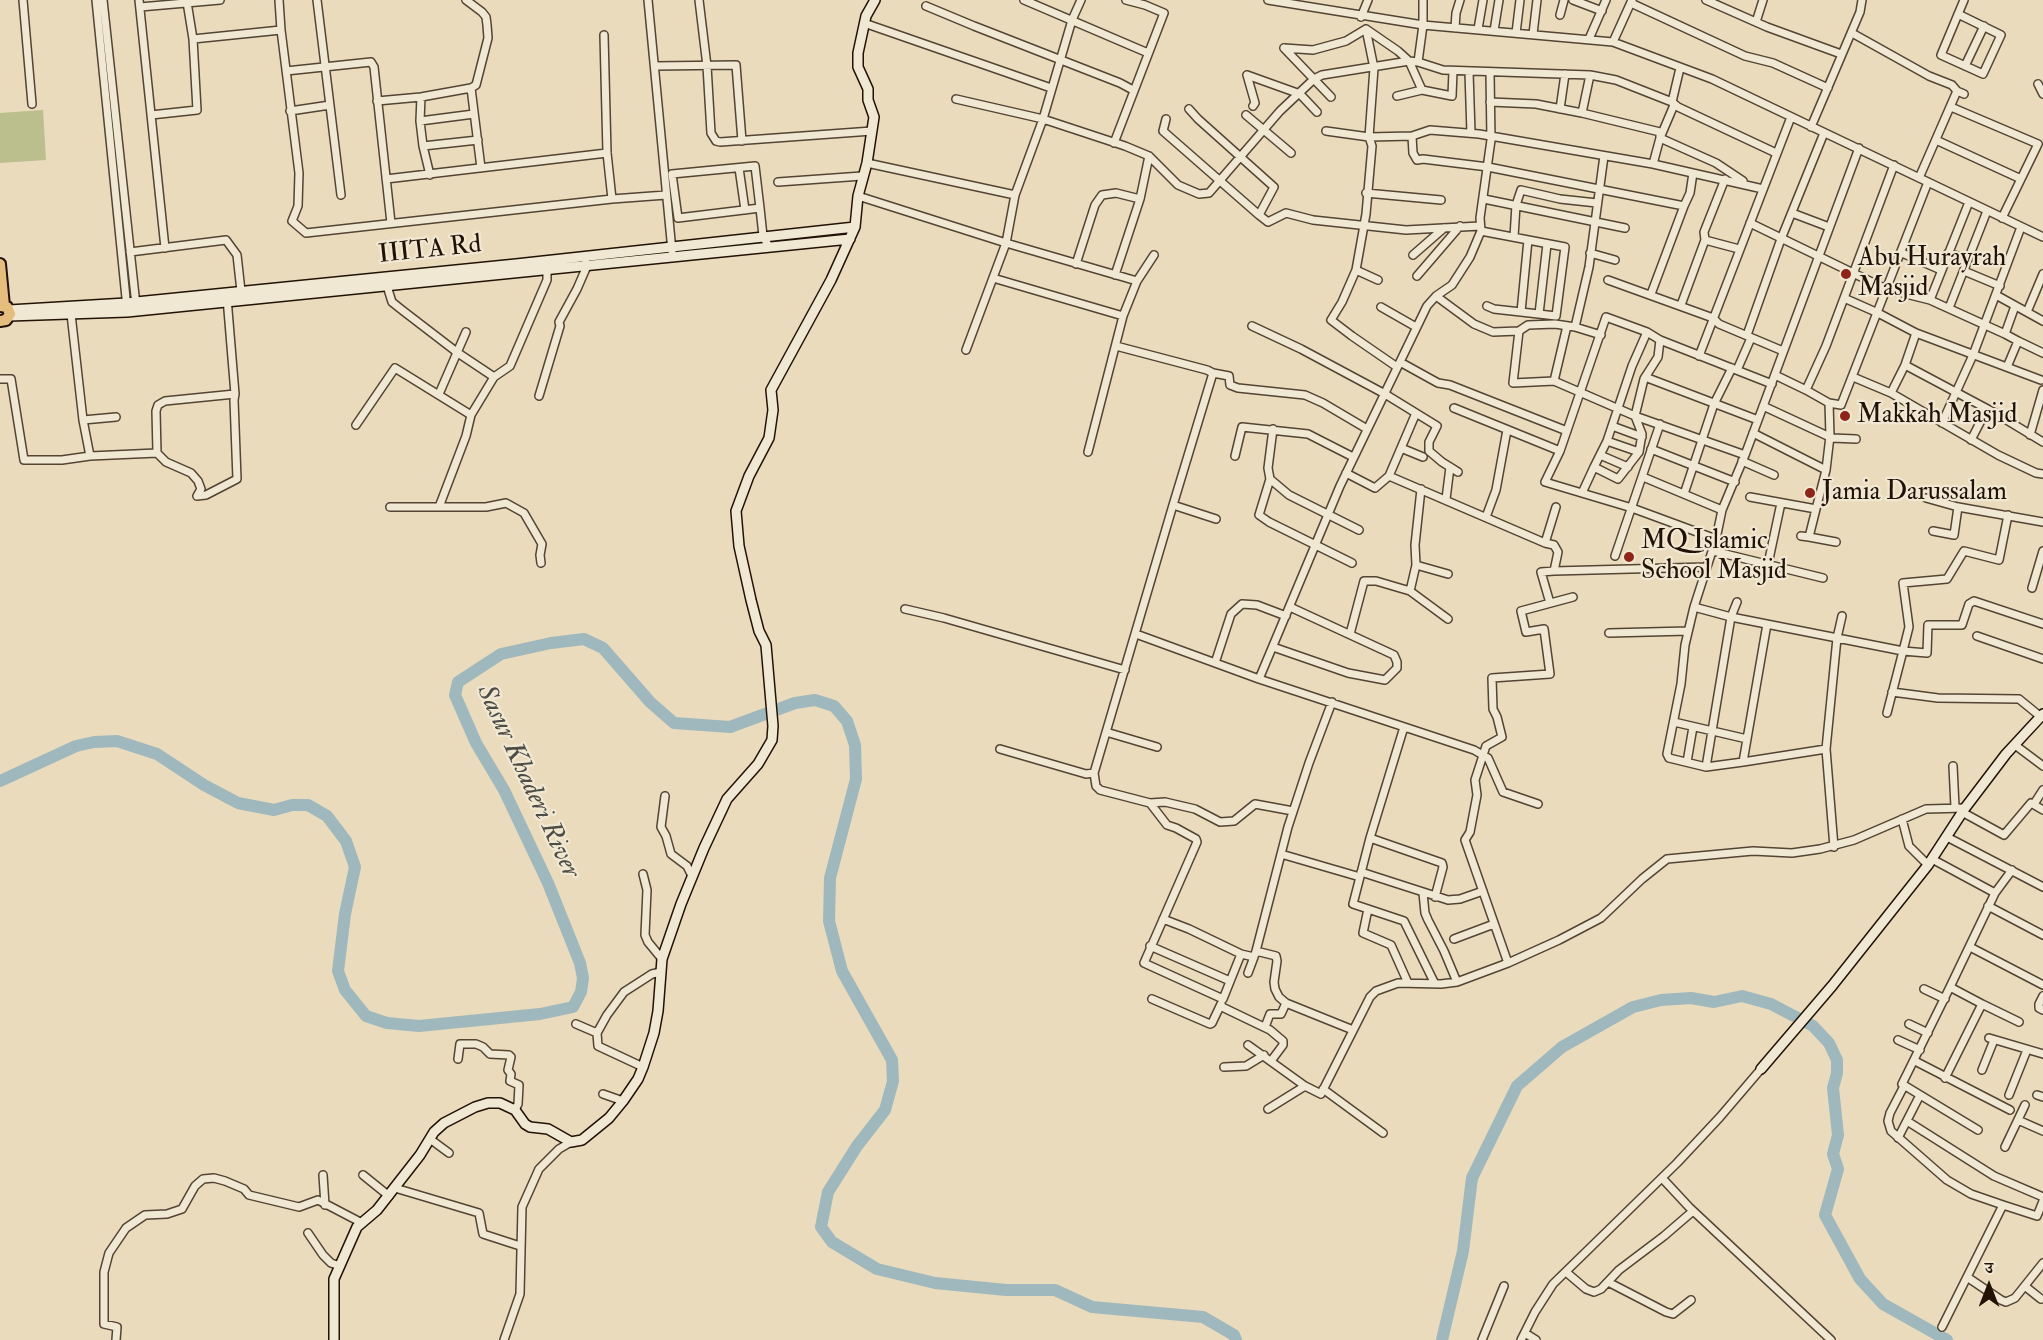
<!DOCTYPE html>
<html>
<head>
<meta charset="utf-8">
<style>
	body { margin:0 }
	#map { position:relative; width:2043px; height:1340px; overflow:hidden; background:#eadbbc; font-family:"IM FELL Double Pica","Noto Serif Devanagari",serif }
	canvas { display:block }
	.north { position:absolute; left:1959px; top:1256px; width:60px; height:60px; -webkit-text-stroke:4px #f1e8d3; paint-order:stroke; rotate:0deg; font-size:16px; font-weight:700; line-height:24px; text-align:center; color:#211205 }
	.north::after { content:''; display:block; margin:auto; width:21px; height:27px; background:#211205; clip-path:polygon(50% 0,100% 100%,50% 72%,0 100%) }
</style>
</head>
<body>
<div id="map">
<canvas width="2043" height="1340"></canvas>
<div class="north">उ</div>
</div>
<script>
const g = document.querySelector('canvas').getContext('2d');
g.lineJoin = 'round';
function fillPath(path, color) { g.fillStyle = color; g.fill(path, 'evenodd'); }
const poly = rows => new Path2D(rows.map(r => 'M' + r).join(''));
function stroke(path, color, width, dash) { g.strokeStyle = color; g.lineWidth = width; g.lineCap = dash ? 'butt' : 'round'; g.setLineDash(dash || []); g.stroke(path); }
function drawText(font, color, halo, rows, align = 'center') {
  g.font = font + ' "IM FELL Double Pica",serif'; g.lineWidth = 4.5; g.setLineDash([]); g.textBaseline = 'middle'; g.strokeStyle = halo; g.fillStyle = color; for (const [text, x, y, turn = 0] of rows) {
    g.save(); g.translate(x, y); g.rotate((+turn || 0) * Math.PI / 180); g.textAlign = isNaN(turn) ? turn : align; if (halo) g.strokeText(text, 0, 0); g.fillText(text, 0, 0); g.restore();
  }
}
fillPath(poly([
	[43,110,46,160,0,163,0,113]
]), '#bbbf8e');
stroke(poly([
	[0,781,76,746,94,742,117,741,157,754,204,785,238,803,274,810,292,805,308,805,327,816,346,841,355,867,345,914,338,971,345,990,366,1016,387,1023,419,1026,540,1014,573,1007,581,992,583,978,580,963,548,883,504,790,476,743,455,695,458,682,501,654,551,643,584,639,603,648,650,702,674,723,730,727,795,703,815,700,834,706,847,721,855,745,856,779,830,878,829,921,842,971,892,1060,893,1081,885,1110,857,1146,828,1192,821,1227,832,1242,877,1269,935,1283,1006,1290,1055,1290,1092,1307,1203,1317,1234,1335,1236,1340],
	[1442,1340,1463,1251,1472,1178,1517,1086,1562,1047,1633,1007,1661,1000,1691,998,1714,1002,1742,996,1771,1004,1813,1026,1829,1043,1837,1060,1837,1073,1833,1088,1838,1135,1833,1154,1838,1169,1825,1215,1860,1279,1883,1304,1947,1340]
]), '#9fb8bd', 12);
const street = poly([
	[23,0,32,104],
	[96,0,127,308],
	[103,0,136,305],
	[139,0,165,248],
	[279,0,281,30],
	[317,0,341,195],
	[648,0,672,251],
	[699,0,707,66,711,133,716,141,720,142,872,131],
	[1024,0,1148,53],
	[1268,0,1423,25,1613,42,1712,79,2043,237],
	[1573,0,1602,11],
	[1706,0,1767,27,1841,54],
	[1631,3,1745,56,1773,63,1828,88],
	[926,6,974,26,1120,83,1133,90],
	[140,7,220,0],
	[1958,14,2001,35,1983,74,1941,55,1964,0],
	[1560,15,1564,0],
	[1361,17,1368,0],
	[1756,22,1763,0],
	[864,23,1051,88],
	[1455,28,1456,13,1460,0],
	[1366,29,1374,68,1369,137,1372,146,1366,214,1356,270,1378,280],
	[1478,29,1483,0],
	[1494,31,1499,0],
	[1516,33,1520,0],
	[1852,33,1929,76,1952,85,1957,91,1964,94],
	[1533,34,1537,0],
	[604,35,607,153,612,199,666,195],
	[193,39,281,30,299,173,298,206,292,221,306,233,612,199],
	[1589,39,1606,0],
	[1613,42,1632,0],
	[1284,48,1313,50,1346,41,1366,29,1398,51,1409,61,1422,90],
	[1284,48,1331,97],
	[1418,62,1423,25,1423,0],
	[655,66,736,65,742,141],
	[1965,66,1984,26],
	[286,71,371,62,374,67,391,223],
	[1469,72,1471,133],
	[1247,75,1300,94,1317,112],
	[1247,75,1255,103,1253,106],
	[2038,84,2043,94],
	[471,88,481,168],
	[1397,96,1422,90,1452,96,1453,71],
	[421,97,420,121,423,146,430,175],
	[956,99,1043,119,1125,146,1149,156,1178,185,1199,194,1209,193,1280,111,1314,79,1322,75,1409,61,1418,62,1443,70,1590,75,1616,80,1672,102,1678,107,1776,153],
	[377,101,421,97,471,88,476,85,488,38,487,25,486,17,482,12,466,0],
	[1490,102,1536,104,1582,113,1660,132,1660,138,1716,163,1743,181],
	[1560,109,1565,74],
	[290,111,330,105],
	[1582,113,1590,75],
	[151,115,197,110,193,39,187,2],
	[1246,115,1291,153],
	[1166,119,1163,131,1259,215,1274,187,1198,119,1189,109],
	[420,121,474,114],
	[1811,127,1860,12,1862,0],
	[1326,131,1369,137,1412,136,1430,130,1479,134,1653,164,1763,189],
	[1412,136,1413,153,1417,160,1423,159,1488,167,1684,206],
	[1936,140,2021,179,2038,144,1951,107],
	[1114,143,1164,13,1145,5,1126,0],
	[423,146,478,140],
	[867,163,1015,195],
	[1653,164,1660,138,1674,105,1672,102,1680,68],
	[1894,165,1826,346,1806,390,1829,403,1841,405,1928,182],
	[739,168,745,210],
	[1919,178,1957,91],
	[386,179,607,153],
	[778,182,862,176],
	[1366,193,1441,200],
	[858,196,1006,243,1137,281],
	[1484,199,1625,228],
	[1969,202,1930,300,2005,334],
	[760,208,678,218,672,174,755,166,760,208,763,236,769,247],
	[1792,213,1829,227],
	[1259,215,1268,222,1286,213,1313,220,1406,230,1480,226],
	[2002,218,2021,179],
	[1750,223,1886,289,1930,300],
	[1481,231,1565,247,1556,316,1521,312,1528,240],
	[1514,237,1516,205,1521,190,1560,199,1597,203],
	[1705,240,1739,249],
	[130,252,226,240,237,255,241,291],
	[1590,253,1615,260],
	[1902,253,1941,270],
	[1948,253,1967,259],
	[1413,255,1444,228],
	[1076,264,1095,205,1102,195,1116,193,1140,199],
	[1356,270,1342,302,1331,320,1352,336,1397,367],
	[1964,271,2000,286],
	[1115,275,1140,199,1149,156],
	[1417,276,1460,226],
	[993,278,1123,316],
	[1608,280,1713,318,1719,324,1783,351],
	[1651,294,1684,206,1690,193,1693,173],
	[1996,295,2043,321],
	[1436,296,1474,324,1493,332,1519,331,1528,325,1555,324,1575,327,1601,335],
	[227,298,235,394,234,400,237,479,206,495,197,496,201,489,198,481,191,473,166,462,157,453,156,411,158,405,165,401,235,394],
	[1844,298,1878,313,1916,333,1905,365,1891,393,1998,455,2036,473,2043,474],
	[1681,305,1705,240,1704,232,1725,179],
	[1487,306,1494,309,1521,312],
	[1381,307,1416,327],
	[1949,308,1987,211],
	[2027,312,2043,274],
	[71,314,83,420,90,456],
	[1539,314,1547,244],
	[1252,326,1301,349,1385,394,1437,426,1429,442,1429,451,1442,462,1458,472],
	[1567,326,1554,381,1635,416,1745,455],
	[1575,327,1589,267,1604,156],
	[1519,331,1513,383,1554,381],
	[1647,332,1632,366,1607,441,1594,467,1618,479,1639,452,1642,434,1635,416,1644,379,1658,357,1660,340],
	[1916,333,2041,380],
	[1747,335,1781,239,1824,133],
	[2018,341,2043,353],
	[1116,346,1207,370,1213,373,1173,505],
	[966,350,1006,243,1015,195,1043,119,1072,20,1081,0],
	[1699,356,1791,117],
	[1400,362,1438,383,1450,385,1567,431],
	[1905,365,1995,413,2043,442],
	[2007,367,2018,341,2005,334,2015,306],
	[1737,370,1751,338],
	[1213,373,1229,376,1230,385,1238,388,1305,395,1323,403,1367,429],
	[1775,375,1806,390],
	[494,377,510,366,547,280,547,270],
	[1645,377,1758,420],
	[1853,377,1891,393],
	[0,379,11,379,24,460,62,460,90,456,157,453],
	[439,394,466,332],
	[539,396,560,326,559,322,577,289,587,266,586,262],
	[1763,406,1832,438,1856,439],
	[1454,408,1560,451],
	[83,420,116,417],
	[1942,423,1973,355,2021,227],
	[356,425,395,368,471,415,494,377,458,353,402,310,392,302,387,286],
	[1612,426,1642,437],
	[1273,429,1268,468,1270,479,1259,515,1269,522,1352,563],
	[1753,433,1826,470],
	[2030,435,2043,390],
	[1971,440,1987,409],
	[1607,441,1639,452],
	[1401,448,1423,457],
	[1651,449,1735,482],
	[1088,452,1123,316,1137,281,1154,255],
	[1600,455,1628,467],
	[1235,456,1242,427,1308,434,1353,457],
	[1742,461,1774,475],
	[1346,473,1375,488,1389,476,1545,543],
	[1389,476,1416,413],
	[1643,477,1722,510],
	[1270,479,1289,495,1359,530],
	[1582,493,1594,467],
	[1684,494,1714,404,1732,368],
	[1750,497,1816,509,1826,470,1830,436,1829,403],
	[1926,498,1958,507,2043,522],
	[1446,499,1450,467],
	[390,507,486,507,506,503,524,513,542,544,540,555,541,563],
	[439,507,466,436,471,415],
	[1556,507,1545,543,1554,545,1558,552,1554,571,1707,567],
	[1486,517,1496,490,1507,430],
	[1933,531,1954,535,1958,507],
	[1801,536,1809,537,1816,509],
	[1809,537,1836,542],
	[1716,539,1632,508,1545,482,1560,451,1606,317,1647,332,1660,340,1772,384],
	[1713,551,1823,578],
	[1615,556,1660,424],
	[1768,564,1781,503],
	[1416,565,1448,574],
	[2032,588,2043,551],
	[1410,591,1416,565,1415,545,1421,489],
	[1737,602,1731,617,1706,767,1669,758,1667,754,1681,684,1685,645,1694,607,1716,539,1722,510,1745,455,1859,148],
	[1550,603,1541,572,1554,571],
	[1694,607,1731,617,1903,651,1909,627,1903,583,1947,579,1964,551,1999,560,2008,515],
	[905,609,944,618,1125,670],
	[1767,624,1743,762,1826,749,1834,847],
	[1609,633,1688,631],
	[1136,634,1259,679,1474,750,1488,758,1503,792,1538,804],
	[1350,634,1364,581,1376,581,1410,591,1448,619],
	[1977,636,2043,659],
	[1273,647,1348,673,1385,680,1397,668,1397,662,1394,655,1290,607],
	[1215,663,1231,614,1242,604,1257,605,1286,616],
	[1259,679,1340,486,1427,306,1436,296,1452,285,1470,257,1481,231,1480,218,1491,140,1490,73],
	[1892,692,1938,698,2019,699,2041,717],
	[1887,713,1903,651,1927,653,1928,625,1962,625,1969,604,1974,601,2043,624],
	[1674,722,1747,739],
	[1404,727,1370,838,1442,863,1443,867,1435,897],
	[1106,732,1157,747],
	[2015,745,2043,766],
	[1000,749,1086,774,1094,773,1173,505,1216,519],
	[1826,749,1837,638,1842,616],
	[1687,762,1693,727],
	[1953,766,1955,807],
	[1706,767,1743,762],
	[1094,773,1096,786,1100,790,1150,803,1167,825,1176,828,1196,839,1197,842,1144,963,1223,999,1241,954],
	[665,796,661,827,666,836,671,854,687,866,692,876],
	[1150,803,1165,802,1195,809,1220,822,1234,821,1255,804,1293,811],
	[2034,804,2043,790],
	[1962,812,2004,835,2031,803,2043,810],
	[1902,819,1909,846,1928,865],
	[1947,837,2043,887],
	[1370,838,1353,904,1404,921,1434,982],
	[1281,854,1360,877],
	[1932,859,1995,893,1950,987,1982,1004,1945,1078],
	[1361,872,1448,900,1460,899,1483,891],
	[643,874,647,890,645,935,648,942,662,959],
	[1423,893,1425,913,1428,920,1444,951,1457,982],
	[1995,893,2012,870],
	[1988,906,2043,935],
	[1368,909,1363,933,1391,945,1408,983],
	[1163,919,1189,929,1241,954,1254,957,1256,951,1276,956,1277,961,1274,982,1275,989,1279,997,1286,1003,1353,1030],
	[1454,939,1494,924],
	[1150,946,1230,981],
	[1970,947,2043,985],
	[1256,951,1288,827,1309,763,1332,702],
	[1508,963,1465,840,1470,832,1477,795,1475,780,1486,746,1502,737,1497,717,1493,709,1492,678,1550,674,1544,629,1526,632,1521,611,1573,597],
	[1248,973,1254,957],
	[1950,987,1902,1084,1978,1130],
	[1924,989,1945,999],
	[2043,996,2039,1004,2039,1008,2043,1010],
	[1152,999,1210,1024,1212,1023,1221,1004],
	[1982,1004,2019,1022],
	[1220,1006,1270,1030,1283,1041,1283,1045,1271,1061],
	[576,1024,597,1033],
	[1909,1024,1928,1033],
	[1265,1027,1270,1014,1281,1014,1286,1003],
	[1989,1038,2043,1054],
	[1898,1040,1920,1050],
	[1248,1045,1305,1086],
	[458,1059,460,1044,476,1044,483,1047,490,1054,509,1055,511,1057,508,1070,511,1074,510,1081,519,1085,518,1104,515,1110],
	[1915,1061,2010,1110],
	[643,1067,598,1046,597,1033,607,1015,624,992,652,974,661,972],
	[1224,1067,1246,1066,1264,1055],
	[1982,1070,1994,1040],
	[1904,1086,1890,1113,1888,1121,1891,1131,1947,1180,1971,1194,2003,1205],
	[1323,1089,1383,1133],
	[603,1094,623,1101],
	[2009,1095,2027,1050],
	[2037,1095,2043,1097],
	[1268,1109,1305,1086,1321,1094,1370,997,1376,991,1398,983,1441,984,1457,982,1508,963,1559,940,1601,918,1642,879,1667,859,1753,851,1792,853,1820,849,1854,840,1926,809,1965,808],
	[2018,1120,2043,1131],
	[1907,1121,1994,1176,2043,1197],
	[1898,1138,1920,1095],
	[430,1139,449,1153],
	[2005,1147,2025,1105],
	[323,1175,325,1205],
	[363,1175,389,1196],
	[1662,1178,1689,1207,1831,1340],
	[395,1188,479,1213,483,1234,520,1246],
	[308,1233,323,1255,331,1263,340,1266],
	[1566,1272,1586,1289,1594,1292,1601,1289,1619,1270,1664,1236,1693,1211],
	[1967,1277,2001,1300,2006,1302,2015,1298,2043,1263],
	[1608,1282,1666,1312,1673,1314,1691,1300],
	[2026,1287,2041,1299],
	[1942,1327,2003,1205,2037,1216,2043,1201],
	[1525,1333,1536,1340],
	[116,1340,117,1327,104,1324,104,1272,109,1253,126,1228,145,1215,167,1214,182,1209,195,1186,203,1179,214,1178,225,1181,244,1189,249,1195,299,1207,318,1200,362,1223],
	[504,1340,520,1294,522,1207,539,1169,559,1149,571,1142],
	[1482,1340,1504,1286],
	[1521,1340,1535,1312,1553,1284,1677,1163,1720,1117,1761,1069]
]);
const secondary = poly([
	[9,310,126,303,516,264,855,227],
	[9,316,127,312,850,239],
	[1761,1069,1832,986,1928,865,1965,808,2006,754,2043,714],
	[334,1340,334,1279,357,1227,377,1210,420,1155,434,1132,444,1123,475,1107,488,1103,500,1103,515,1110,525,1124,530,1127,548,1129,571,1142,582,1140,609,1118,623,1101,638,1079,643,1067,654,1033,658,1011,662,959,681,904,704,848,727,799,758,764,772,740,773,726,766,645,759,631,751,600,739,546,736,511,749,476,769,438,773,410,771,390,831,280,855,227,858,196,867,163,874,117,868,100,868,89,858,67,858,53,866,16,875,0]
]);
const primary = poly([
	[0,264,4,306],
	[0,321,6,320,10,314,7,307,0,306]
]);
stroke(street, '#534433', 10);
stroke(secondary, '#211205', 12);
stroke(primary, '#211205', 14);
stroke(street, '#f1e8d3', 7);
stroke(secondary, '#f1e8d3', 9);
stroke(primary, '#e5be7e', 10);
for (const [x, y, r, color] of [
	[1846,274,6,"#8f2418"],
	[1845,416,6,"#8f2418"],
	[1810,493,6,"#8f2418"],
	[1629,557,6,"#8f2418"]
]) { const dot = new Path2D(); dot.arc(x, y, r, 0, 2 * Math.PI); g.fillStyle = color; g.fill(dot); stroke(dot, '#f1e8d3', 2); }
drawText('26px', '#211205', '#f1e8d3', [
	["IIITA Rd",430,251,-6]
]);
drawText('26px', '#211205', '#f1e8d3', [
	["Abu Hurayrah",1858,259],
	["Masjid",1858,289],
	["Makkah Masjid",1857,416],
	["Jamia Darussalam",1822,493],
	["MQ Islamic",1641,542],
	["School Masjid",1641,572]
], 'left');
drawText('italic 27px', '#4d4c45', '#f1e8d3', [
	["Sasur Khaderi River",527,782,65]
]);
</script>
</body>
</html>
